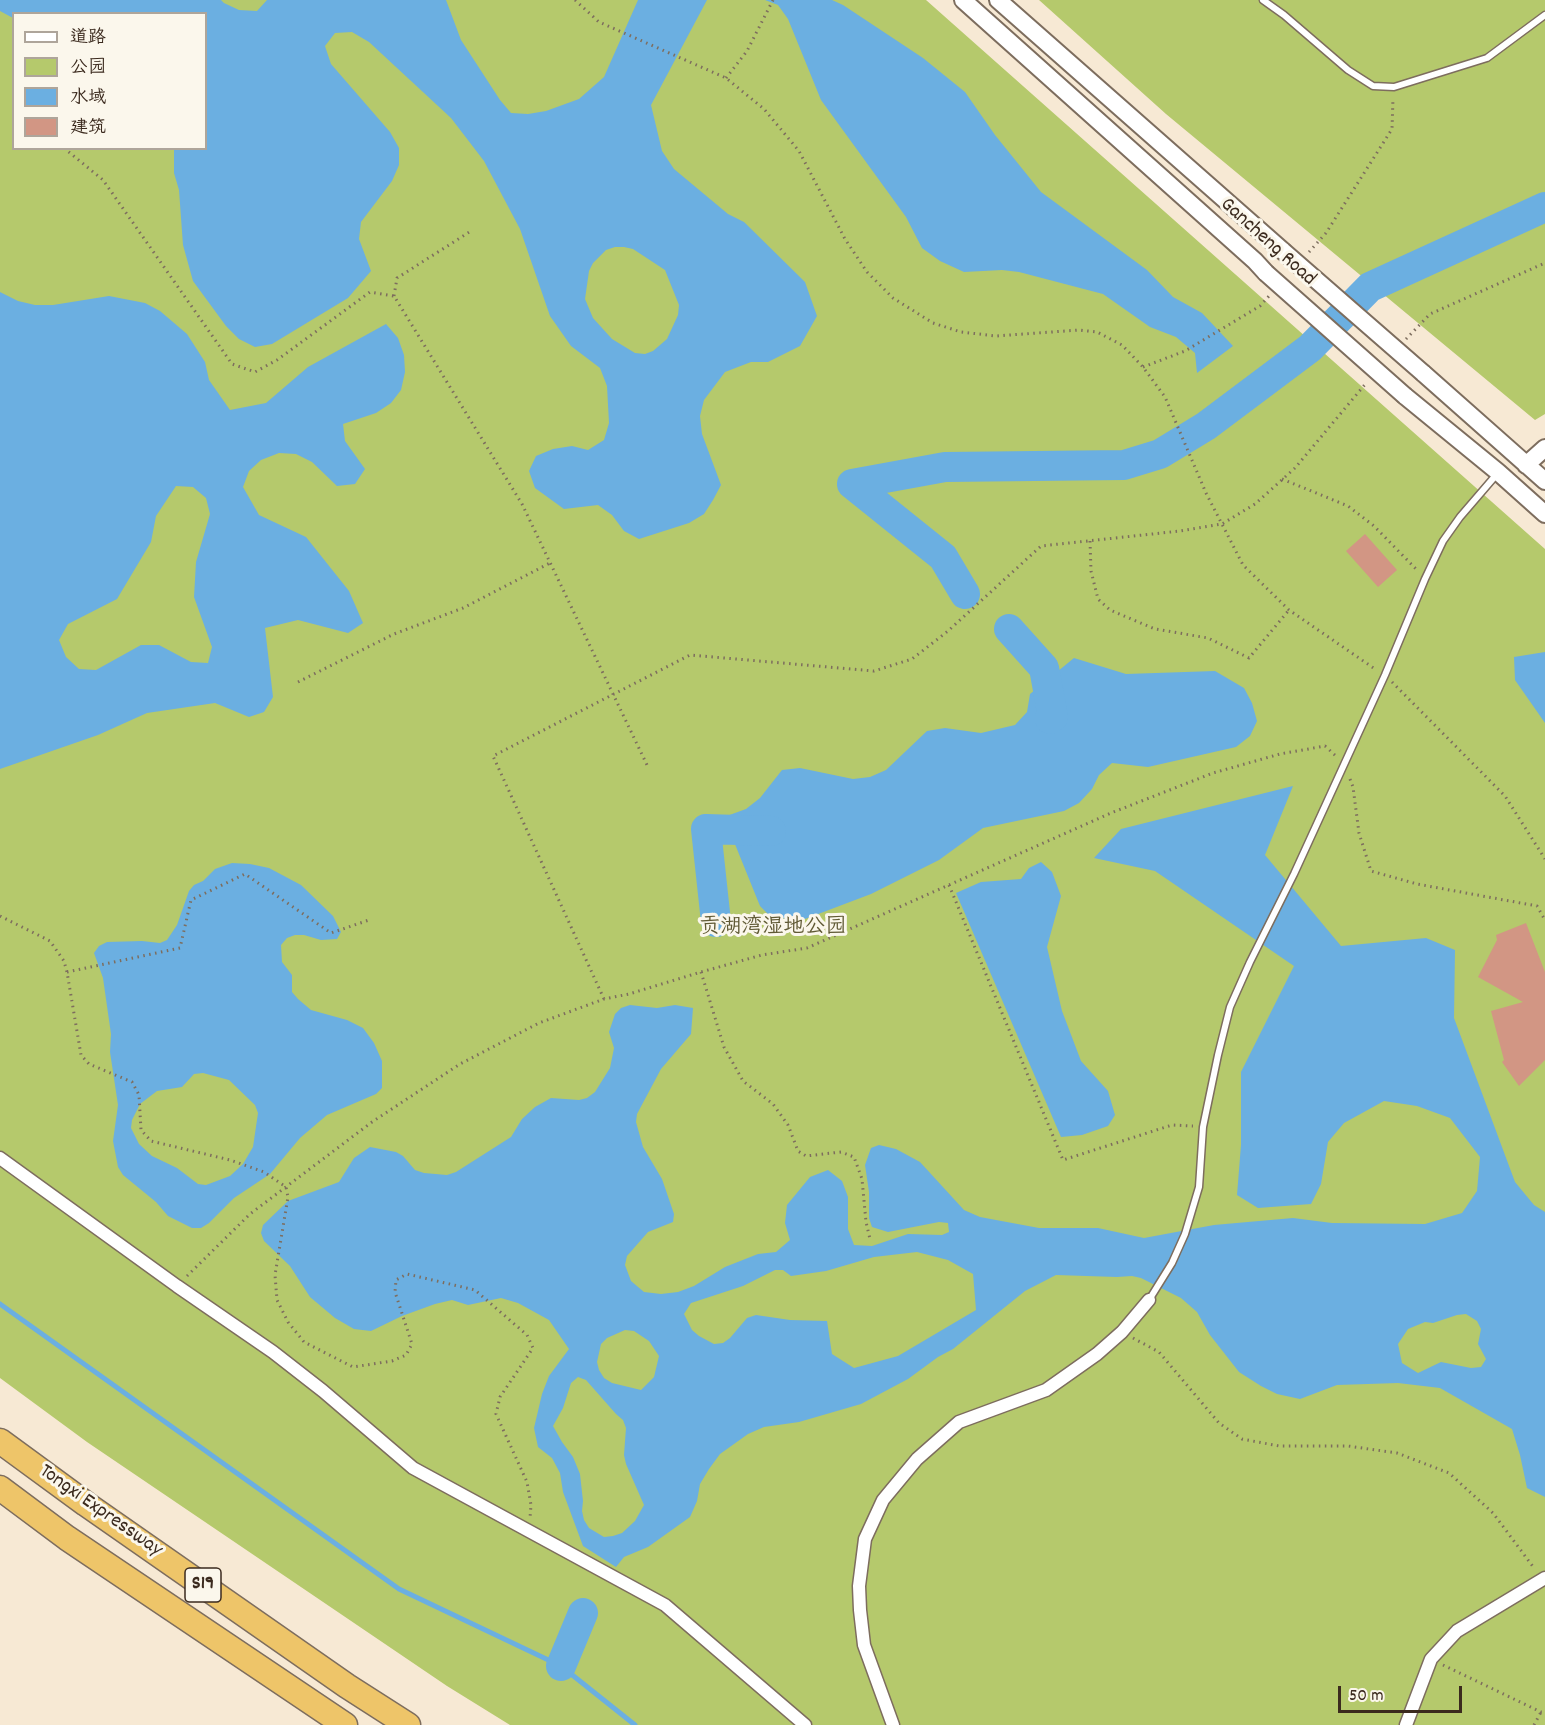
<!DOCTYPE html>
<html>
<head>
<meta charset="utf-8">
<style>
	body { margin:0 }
	#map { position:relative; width:1545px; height:1725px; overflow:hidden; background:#f7e9d4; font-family:Dekko,"LXGW WenKai TC",sans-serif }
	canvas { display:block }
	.legend { position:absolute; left:12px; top:12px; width:195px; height:138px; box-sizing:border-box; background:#fbf7ec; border:2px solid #aea59a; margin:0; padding:8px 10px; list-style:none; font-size:18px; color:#3b2a1e }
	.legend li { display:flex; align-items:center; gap:12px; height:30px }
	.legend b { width:30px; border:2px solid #aea59a }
	.scale { position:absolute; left:1338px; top:1686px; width:124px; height:27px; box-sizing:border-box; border:3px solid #3b2a1e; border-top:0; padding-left:8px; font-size:18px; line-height:21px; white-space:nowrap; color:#3b2a1e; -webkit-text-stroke:4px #fbf7ec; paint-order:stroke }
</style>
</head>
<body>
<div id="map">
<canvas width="1545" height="1725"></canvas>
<ul class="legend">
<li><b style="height:8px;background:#fff"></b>道路</li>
<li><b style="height:16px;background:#b5c96c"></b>公园</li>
<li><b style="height:16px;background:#6bafe1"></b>水域</li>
<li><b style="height:16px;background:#d29684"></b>建筑</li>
</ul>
<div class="scale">50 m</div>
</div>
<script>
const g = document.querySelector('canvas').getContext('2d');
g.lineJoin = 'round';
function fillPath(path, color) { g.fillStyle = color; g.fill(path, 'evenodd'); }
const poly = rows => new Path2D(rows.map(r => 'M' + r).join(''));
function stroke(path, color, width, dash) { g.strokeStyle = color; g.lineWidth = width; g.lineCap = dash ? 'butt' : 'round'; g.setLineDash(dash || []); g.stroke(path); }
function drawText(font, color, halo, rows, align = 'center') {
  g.font = font + ' Dekko,"LXGW WenKai TC",sans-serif'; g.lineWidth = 6; g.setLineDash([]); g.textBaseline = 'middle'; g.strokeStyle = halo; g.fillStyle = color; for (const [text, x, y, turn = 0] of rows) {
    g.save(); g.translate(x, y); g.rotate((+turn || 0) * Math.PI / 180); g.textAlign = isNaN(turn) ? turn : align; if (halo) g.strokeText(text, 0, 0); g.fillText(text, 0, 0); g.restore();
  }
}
fillPath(poly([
	[0,0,926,0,1545,549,1545,1725,510,1725,447,1686,87,1442,0,1378],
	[14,14,206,14,206,148,14,148],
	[1039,0,1545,0,1545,414,1535,420,1166,114]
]), '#b5c96c');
fillPath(poly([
	[0,0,221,0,224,3,239,10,257,11,267,0,446,0,461,40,500,100,511,113,528,114,546,111,579,99,604,77,638,0,707,0,651,105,662,151,674,169,728,214,744,222,805,282,817,316,800,346,768,362,751,362,725,372,704,400,700,416,702,434,721,485,713,500,704,514,689,523,639,539,624,531,612,515,598,505,564,509,535,488,529,471,536,456,553,449,572,446,588,450,604,440,609,423,607,386,600,368,571,346,550,316,520,229,484,161,451,118,369,42,352,32,335,33,325,46,331,64,390,132,399,148,399,165,392,181,361,222,359,239,371,271,348,298,272,344,255,347,239,339,226,326,193,281,183,245,179,190,174,173,174,149,206,148,206,14,14,14,13,18,0,11],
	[615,247,624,247,633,249,665,270,679,305,678,315,667,339,653,351,645,354,635,353,612,339,593,318,585,299,589,271,593,263,606,250],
	[765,0,832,0,843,5,923,58,965,92,995,135,1041,192,1147,270,1173,297,1202,313,1233,346,1197,373,1195,353,1176,337,1150,327,1103,294,1019,272,1002,270,964,272,940,261,922,248,906,217,821,100,788,19,778,5],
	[0,292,18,301,35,305,53,305,109,296,145,303,160,311,187,334,205,362,209,380,230,410,266,403,308,367,386,324,398,338,404,355,405,372,401,390,391,403,376,413,343,424,345,441,365,469,355,484,337,486,312,462,296,454,279,453,261,460,249,471,243,487,259,515,306,537,349,591,363,623,348,633,298,620,265,628,273,697,264,712,249,717,215,703,147,713,98,735,0,769],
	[176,486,193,487,206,498,210,514,196,562,194,597,212,647,208,663,191,662,159,645,141,645,96,670,79,669,66,657,59,640,68,624,117,599,151,542,156,516],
	[1545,652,1545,723,1515,680,1514,657],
	[1074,658,1126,674,1215,671,1244,688,1252,703,1257,721,1250,736,1236,747,1148,767,1112,763,1099,775,1092,789,1079,803,1064,811,983,828,939,860,871,894,805,919,772,918,760,906,724,817,746,809,760,798,782,770,800,768,853,779,870,777,886,770,927,731,945,728,981,733,1015,725,1027,712,1030,694],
	[1293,786,1265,855,1341,946,1426,938,1455,950,1454,1018,1515,1182,1534,1205,1545,1212,1545,1497,1527,1488,1520,1455,1512,1429,1440,1388,1398,1383,1337,1385,1300,1399,1277,1394,1261,1386,1239,1372,1210,1335,1197,1312,1181,1298,1141,1278,1132,1276,1117,1277,1056,1275,1025,1291,953,1349,938,1357,908,1379,861,1404,799,1422,764,1427,748,1434,720,1454,709,1469,700,1484,697,1501,690,1517,648,1547,624,1557,616,1567,583,1546,563,1492,560,1473,552,1458,538,1447,534,1428,542,1394,549,1376,569,1349,549,1320,518,1303,501,1298,468,1305,452,1300,435,1304,402,1316,371,1331,354,1329,335,1318,310,1297,290,1266,264,1241,261,1233,263,1225,288,1201,339,1182,354,1158,370,1147,396,1152,403,1156,415,1170,424,1173,447,1175,456,1172,511,1137,522,1119,535,1107,551,1098,579,1100,587,1098,595,1092,610,1068,614,1048,609,1032,615,1014,621,1008,630,1005,657,1008,675,1005,693,1008,691,1034,661,1069,637,1114,636,1122,643,1147,662,1179,674,1214,673,1222,648,1232,627,1256,625,1265,631,1281,644,1292,661,1294,678,1292,694,1286,725,1267,758,1254,776,1252,790,1240,785,1223,787,1205,810,1177,828,1170,842,1181,848,1197,848,1229,854,1245,872,1246,908,1234,942,1235,949,1232,948,1223,939,1222,888,1232,872,1227,869,1218,869,1192,865,1165,871,1148,879,1145,896,1149,920,1162,964,1210,980,1217,1039,1228,1098,1228,1144,1238,1214,1225,1293,1218,1332,1223,1425,1224,1462,1213,1477,1191,1480,1157,1450,1118,1417,1106,1384,1101,1344,1123,1328,1142,1321,1184,1311,1204,1258,1208,1237,1195,1241,1145,1241,1072,1294,966,1155,871,1094,858,1121,829],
	[917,1252,948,1260,973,1274,976,1310,898,1356,854,1368,832,1354,827,1321,790,1320,756,1315,747,1318,730,1338,723,1343,714,1344,699,1336,692,1330,684,1314,691,1303,743,1286,775,1270,783,1270,791,1276,826,1271,874,1257],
	[1466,1314,1477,1321,1481,1329,1478,1344,1486,1359,1481,1367,1471,1368,1441,1362,1418,1373,1402,1363,1398,1344,1408,1329,1425,1322,1433,1323,1457,1315],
	[625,1330,634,1331,649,1341,659,1356,654,1377,641,1390,612,1383,604,1378,599,1370,597,1362,601,1344,607,1338],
	[578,1377,586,1380,616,1414,623,1420,626,1428,624,1455,626,1464,644,1505,635,1521,622,1533,613,1536,604,1537,589,1528,584,1520,582,1511,583,1501,580,1474,573,1457,562,1442,553,1426,563,1408,571,1383],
	[1041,862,1052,872,1061,896,1047,947,1062,1011,1081,1061,1108,1091,1115,1115,1108,1126,1082,1135,1061,1137,956,893,981,882,1021,879,1029,868],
	[232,863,250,864,269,868,301,885,333,916,341,932,337,939,321,940,304,935,295,935,287,938,281,945,282,962,292,975,292,992,298,999,311,1010,347,1020,363,1028,374,1043,382,1061,382,1088,376,1094,327,1115,300,1138,270,1174,234,1198,209,1223,201,1228,192,1228,168,1216,156,1202,123,1175,118,1167,113,1141,118,1105,110,1052,111,1034,103,978,94,953,99,946,107,942,142,941,160,943,167,940,177,925,189,891,194,885,203,881,215,869],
	[203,1073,229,1080,255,1105,258,1113,253,1147,243,1164,230,1176,206,1185,198,1184,177,1168,152,1156,139,1144,131,1128,132,1120,140,1104,157,1091,182,1087,194,1074]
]), '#6bafe1');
stroke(poly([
	[0,1304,399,1589,561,1666,635,1725]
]), '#6bafe1', 5);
stroke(poly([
	[965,594,943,557,852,484,945,467,1124,465,1160,454,1206,426,1310,348,1370,287,1545,207],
	[1009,629,1044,668,1053,717,1050,719],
	[716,922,706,829,771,831],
	[561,1666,583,1613]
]), '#6bafe1', 30);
fillPath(poly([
	[1365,534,1397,570,1378,587,1346,551],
	[1526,923,1545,972,1545,1060,1519,1086,1502,1062,1504,1060,1491,1011,1523,1002,1478,977,1497,940,1496,935]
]), '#d29684');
const service = poly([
	[1263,0,1284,15,1348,70,1373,86,1394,87,1487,58,1545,15],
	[1149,1300,1172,1263,1185,1234,1199,1187,1203,1127,1218,1055,1230,1007,1250,962,1294,874,1385,675,1425,579,1443,541,1460,517,1497,474]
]);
const minor = poly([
	[0,1158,177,1286,273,1352,323,1391,413,1468,665,1605,805,1725],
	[893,1725,864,1645,860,1610,859,1586,865,1539,883,1500,917,1459,959,1422,1046,1390,1097,1354,1122,1332,1149,1300],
	[1406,1725,1431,1659,1457,1631,1545,1578]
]);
const tertiary = poly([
	[963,0,1255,261,1266,273],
	[998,0,1283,251],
	[1423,373,1545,481],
	[1405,396,1498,472,1545,514],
	[1526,465,1545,448]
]);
const motorway = poly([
	[0,1441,86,1504,347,1686,408,1725],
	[0,1488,67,1538,345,1725]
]);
stroke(service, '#7d6d5e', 9);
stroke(minor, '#7d6d5e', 15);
stroke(tertiary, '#7d6d5e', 20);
stroke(motorway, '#7d6d5e', 27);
stroke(poly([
	[575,0,599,22,726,78,764,109,799,151,845,239,867,272,893,298,933,323,961,332,996,336,1079,330,1097,332,1122,345,1143,367,1165,397,1206,493,1243,565,1289,610,1375,669],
	[726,78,747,51,773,0],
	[64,148,103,180,232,364,255,372,277,360,370,292,394,296,522,504,648,767],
	[1309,252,1326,233,1392,129,1393,98],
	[394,296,397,278,471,231],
	[1406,339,1430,314,1545,263],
	[1143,367,1185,351,1260,306,1269,296],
	[1282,479,1348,506,1374,526,1417,570],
	[1090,541,1091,571,1098,599,1110,610,1155,629,1208,638,1249,658,1289,610],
	[298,682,394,634,463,608,550,563],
	[1392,682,1505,796,1545,859],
	[1350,779,1353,787,1359,833,1371,871,1417,884,1537,906,1545,920],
	[949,885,1063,1160,1172,1125,1193,1126],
	[0,916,50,941,64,961,67,972,81,1055,89,1064,132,1082,139,1095,141,1130,151,1141,230,1160,264,1172,286,1187,288,1197,275,1275,277,1300,288,1322,304,1342,353,1367,392,1361,406,1355,412,1344,395,1292,396,1280,407,1274,475,1290,527,1335,533,1348,500,1397,496,1414,527,1482,531,1505,530,1518],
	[67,972,180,948,191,900,245,874,331,933,369,920],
	[701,972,724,1047,743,1081,773,1104,788,1125,798,1151,806,1156,841,1152,854,1157,862,1179,866,1222,870,1239],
	[604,999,493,756,690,655,874,671,912,659,948,631,1041,546,1180,531,1222,524,1255,504,1295,468,1367,382],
	[187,1276,250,1214,372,1122,460,1064,539,1023,604,999,629,994,701,972,762,955,807,948,1111,813,1213,773,1280,754,1325,746,1336,756],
	[1133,1338,1159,1352,1219,1423,1242,1439,1279,1446,1348,1446,1397,1453,1449,1473,1493,1513,1534,1568],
	[1443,1665,1541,1712,1545,1712],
	[1534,1725,1541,1712]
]), '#7d6d5e', 3, [1.5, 4.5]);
stroke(service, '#fff', 6);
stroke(minor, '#fff', 12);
stroke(tertiary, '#fff', 16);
stroke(motorway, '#eec569', 24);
const tertiaryBridge = poly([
	[1283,251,1423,373],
	[1266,273,1405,396]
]);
stroke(tertiaryBridge, '#7d6d5e', 20, []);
stroke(tertiaryBridge, '#fff', 16);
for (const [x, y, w] of [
	[203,1585,36]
]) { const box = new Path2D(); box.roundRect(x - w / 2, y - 17, w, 34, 4.5); g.fillStyle = '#fbf7ec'; g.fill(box); stroke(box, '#3b2a1e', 1.5); }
drawText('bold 20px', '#3b2a1e', null, [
	["S19",203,1585]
]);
drawText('21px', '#3b2a1e', '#fbf7ec', [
	["Gancheng Road",1267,243,42],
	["Tongxi Expressway",100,1512,35]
]);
drawText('21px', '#605a35', '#fbf7ec', [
	["贡湖湾湿地公园",773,929]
]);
</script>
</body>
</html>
